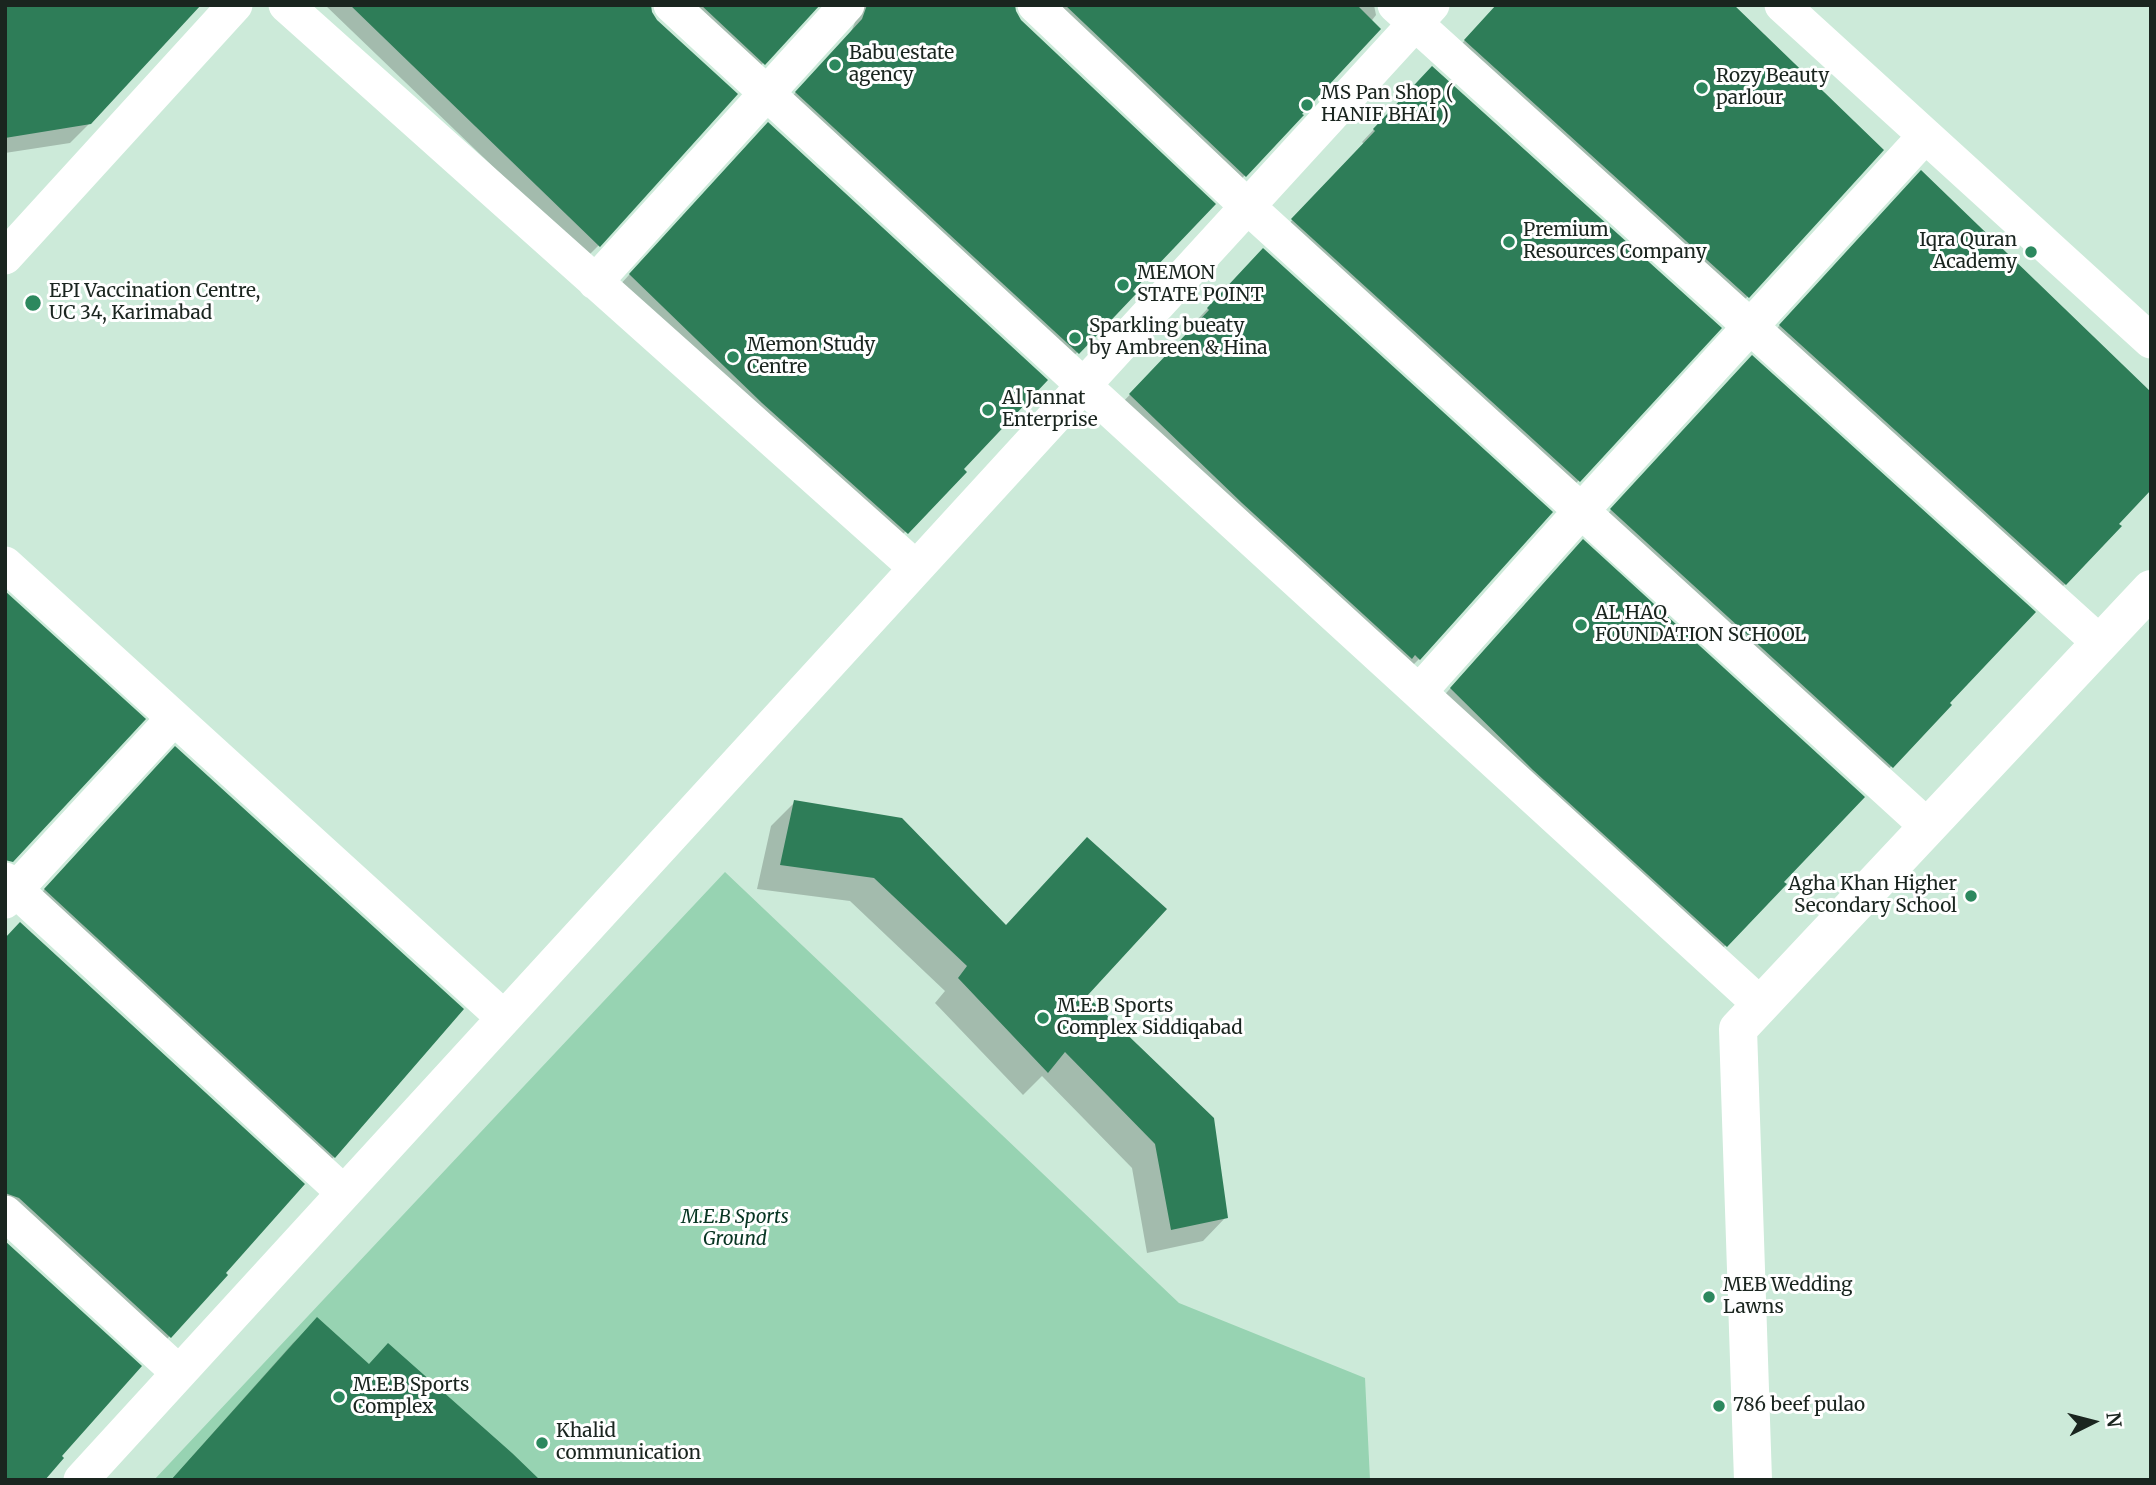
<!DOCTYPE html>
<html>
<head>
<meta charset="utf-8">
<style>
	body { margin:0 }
	#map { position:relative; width:2156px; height:1485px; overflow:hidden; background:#ccead9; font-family:Merriweather,serif }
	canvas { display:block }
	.frame { position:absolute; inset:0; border:7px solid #1a251f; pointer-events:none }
	.north { position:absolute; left:2058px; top:1387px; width:70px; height:70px; -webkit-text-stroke:5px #fff; paint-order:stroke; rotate:84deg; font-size:19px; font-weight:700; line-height:28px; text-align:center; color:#1a251f }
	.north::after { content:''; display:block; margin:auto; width:24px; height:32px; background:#1a251f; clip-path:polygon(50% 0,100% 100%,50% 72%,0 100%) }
</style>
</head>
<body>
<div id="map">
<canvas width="2156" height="1485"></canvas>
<div class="frame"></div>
<div class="north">N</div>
</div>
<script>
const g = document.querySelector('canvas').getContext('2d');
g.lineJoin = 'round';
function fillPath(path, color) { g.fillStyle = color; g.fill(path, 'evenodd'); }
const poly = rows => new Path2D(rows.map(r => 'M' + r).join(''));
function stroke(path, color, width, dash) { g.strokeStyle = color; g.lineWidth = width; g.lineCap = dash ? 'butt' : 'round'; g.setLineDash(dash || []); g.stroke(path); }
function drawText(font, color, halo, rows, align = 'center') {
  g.font = font + ' Merriweather,serif'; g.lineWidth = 6; g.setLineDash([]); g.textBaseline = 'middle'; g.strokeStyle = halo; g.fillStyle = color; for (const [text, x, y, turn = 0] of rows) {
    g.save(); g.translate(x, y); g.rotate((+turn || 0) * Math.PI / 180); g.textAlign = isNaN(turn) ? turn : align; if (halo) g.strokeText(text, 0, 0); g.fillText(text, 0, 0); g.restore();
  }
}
fillPath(poly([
	[725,872,1179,1303,1365,1378,1370,1480,154,1480]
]), '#97d3b2');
fillPath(poly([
	[5,5,90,123,70,143,5,153],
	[325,5,650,5,599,245,587,257],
	[676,5,817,5,752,75],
	[851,5,1014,5,1014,11,1131,291,1066,365,784,105,851,32,855,22,854,11],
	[1040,5,1374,5,1376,15,1299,114,1301,115,1233,188],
	[1498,5,1882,151,1736,309,1453,53],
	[1420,80,1719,328,1567,493,1281,232,1364,144,1362,142],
	[756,136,962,469,894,544,618,287],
	[1909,185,2065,584,2053,596,1768,338],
	[1251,262,1419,659,1407,671,1118,407,1199,323,1196,321],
	[1740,369,1947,703,1880,779,1599,523],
	[1571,554,1782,882,1714,958,1439,701],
	[163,761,334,1157,322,1168,33,902],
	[795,802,1005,927,1084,996,1226,1217,1203,1241,1147,1253,1132,1168,1042,1076,1023,1095,935,1003,945,991,850,901,757,889,771,826],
	[5,940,225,1275,158,1349,5,1209],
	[317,1320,368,1366,538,1480,171,1480,293,1343]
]), '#0003');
fillPath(poly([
	[5,5,201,5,91,124,5,138],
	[350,5,651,5,652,12,657,20,738,94,600,247],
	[701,5,820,5,765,65],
	[867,5,1015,5,1016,11,1021,20,1216,204,1133,291,1136,294,1079,354,795,92,862,19],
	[1065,5,1357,5,1381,29,1302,114,1304,115,1246,177],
	[1496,5,1734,5,1884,150,1749,298,1464,40],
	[1432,66,1722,328,1580,482,1291,219,1375,131,1373,129],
	[768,122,1048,380,964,469,967,472,908,534,762,403,629,274],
	[1921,170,2151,392,2151,490,2119,524,2122,526,2066,585,1779,325],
	[1263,248,1553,512,1420,660,1415,655,1412,659,1242,503,1129,394,1209,310,1207,308],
	[1752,355,2036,612,1950,703,1952,705,1893,768,1610,509],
	[1583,539,1865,797,1784,882,1787,884,1727,947,1533,770,1450,688],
	[5,591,146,719,13,862,5,860],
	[175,746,464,1009,335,1158,44,889],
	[794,800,902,818,1006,925,1087,837,1167,909,1087,996,1214,1118,1228,1218,1171,1230,1155,1144,1065,1052,1048,1073,958,978,967,966,874,878,780,865],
	[20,922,305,1184,226,1273,228,1275,171,1338,19,1198,5,1193,5,938],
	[5,1241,142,1366,62,1456,64,1458,45,1480,5,1480],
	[317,1317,369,1364,388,1343,512,1453,540,1480,171,1480]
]), '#2e7d58');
stroke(poly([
	[286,5,916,568],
	[671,5,1083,385,1761,1005],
	[1035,5,1247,206,1928,827],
	[1395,5,2100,643],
	[1782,5,2151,341],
	[5,257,235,5],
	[595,282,847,5],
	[5,564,504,1018],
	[1419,692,1581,511,1925,136],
	[5,880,344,1193],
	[5,901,174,718],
	[5,1213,179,1373],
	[81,1480,1432,5]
]), '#fff', 35);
stroke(poly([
	[1753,1480,1738,1029,2151,589]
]), '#fff', 38);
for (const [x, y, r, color] of [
	[835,65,7,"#2c885e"],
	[1702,88,7,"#2c885e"],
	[1307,105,7,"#2c885e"],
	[1509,242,7,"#2c885e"],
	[2031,252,7,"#2c885e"],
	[1123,285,7,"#2c885e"],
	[33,303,9,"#2c885e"],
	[1075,338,7,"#2c885e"],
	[733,357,7,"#2c885e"],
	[988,410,7,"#2c885e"],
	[1581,625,7,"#2c885e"],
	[1971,896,7,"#2c885e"],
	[1043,1018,7,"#2c885e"],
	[1709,1297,7,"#2c885e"],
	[339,1397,7,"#2c885e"],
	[1719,1406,7,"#2c885e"],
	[542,1443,7,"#2c885e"]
]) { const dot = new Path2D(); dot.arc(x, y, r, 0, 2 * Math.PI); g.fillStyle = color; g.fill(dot); stroke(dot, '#fff', 2.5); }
drawText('19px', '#1a251f', '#fff', [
	["Babu estate",849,54],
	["agency",849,76],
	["Rozy Beauty",1716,77],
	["parlour",1716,99],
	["MS Pan Shop (",1321,94],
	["HANIF BHAI )",1321,116],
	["Premium",1523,231],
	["Resources Company",1523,253],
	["Iqra Quran",2017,241,"right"],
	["Academy",2017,263,"right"],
	["MEMON",1137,274],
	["STATE POINT",1137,296],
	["EPI Vaccination Centre,",49,292],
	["UC 34, Karimabad",49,314],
	["Sparkling bueaty",1089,327],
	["by Ambreen & Hina",1089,349],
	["Memon Study",747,346],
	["Centre",747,368],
	["Al Jannat",1002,399],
	["Enterprise",1002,421],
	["AL HAQ",1595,614],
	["FOUNDATION SCHOOL",1595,636],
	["Agha Khan Higher",1957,885,"right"],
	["Secondary School",1957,907,"right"],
	["M.E.B Sports",1057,1007],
	["Complex Siddiqabad",1057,1029],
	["MEB Wedding",1723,1286],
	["Lawns",1723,1308],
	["M.E.B Sports",353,1386],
	["Complex",353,1408],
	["786 beef pulao",1733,1406],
	["Khalid",556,1432],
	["communication",556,1454]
], 'left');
drawText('italic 19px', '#073522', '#fff', [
	["M.E.B Sports",735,1218],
	["Ground",735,1240]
]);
</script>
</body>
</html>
